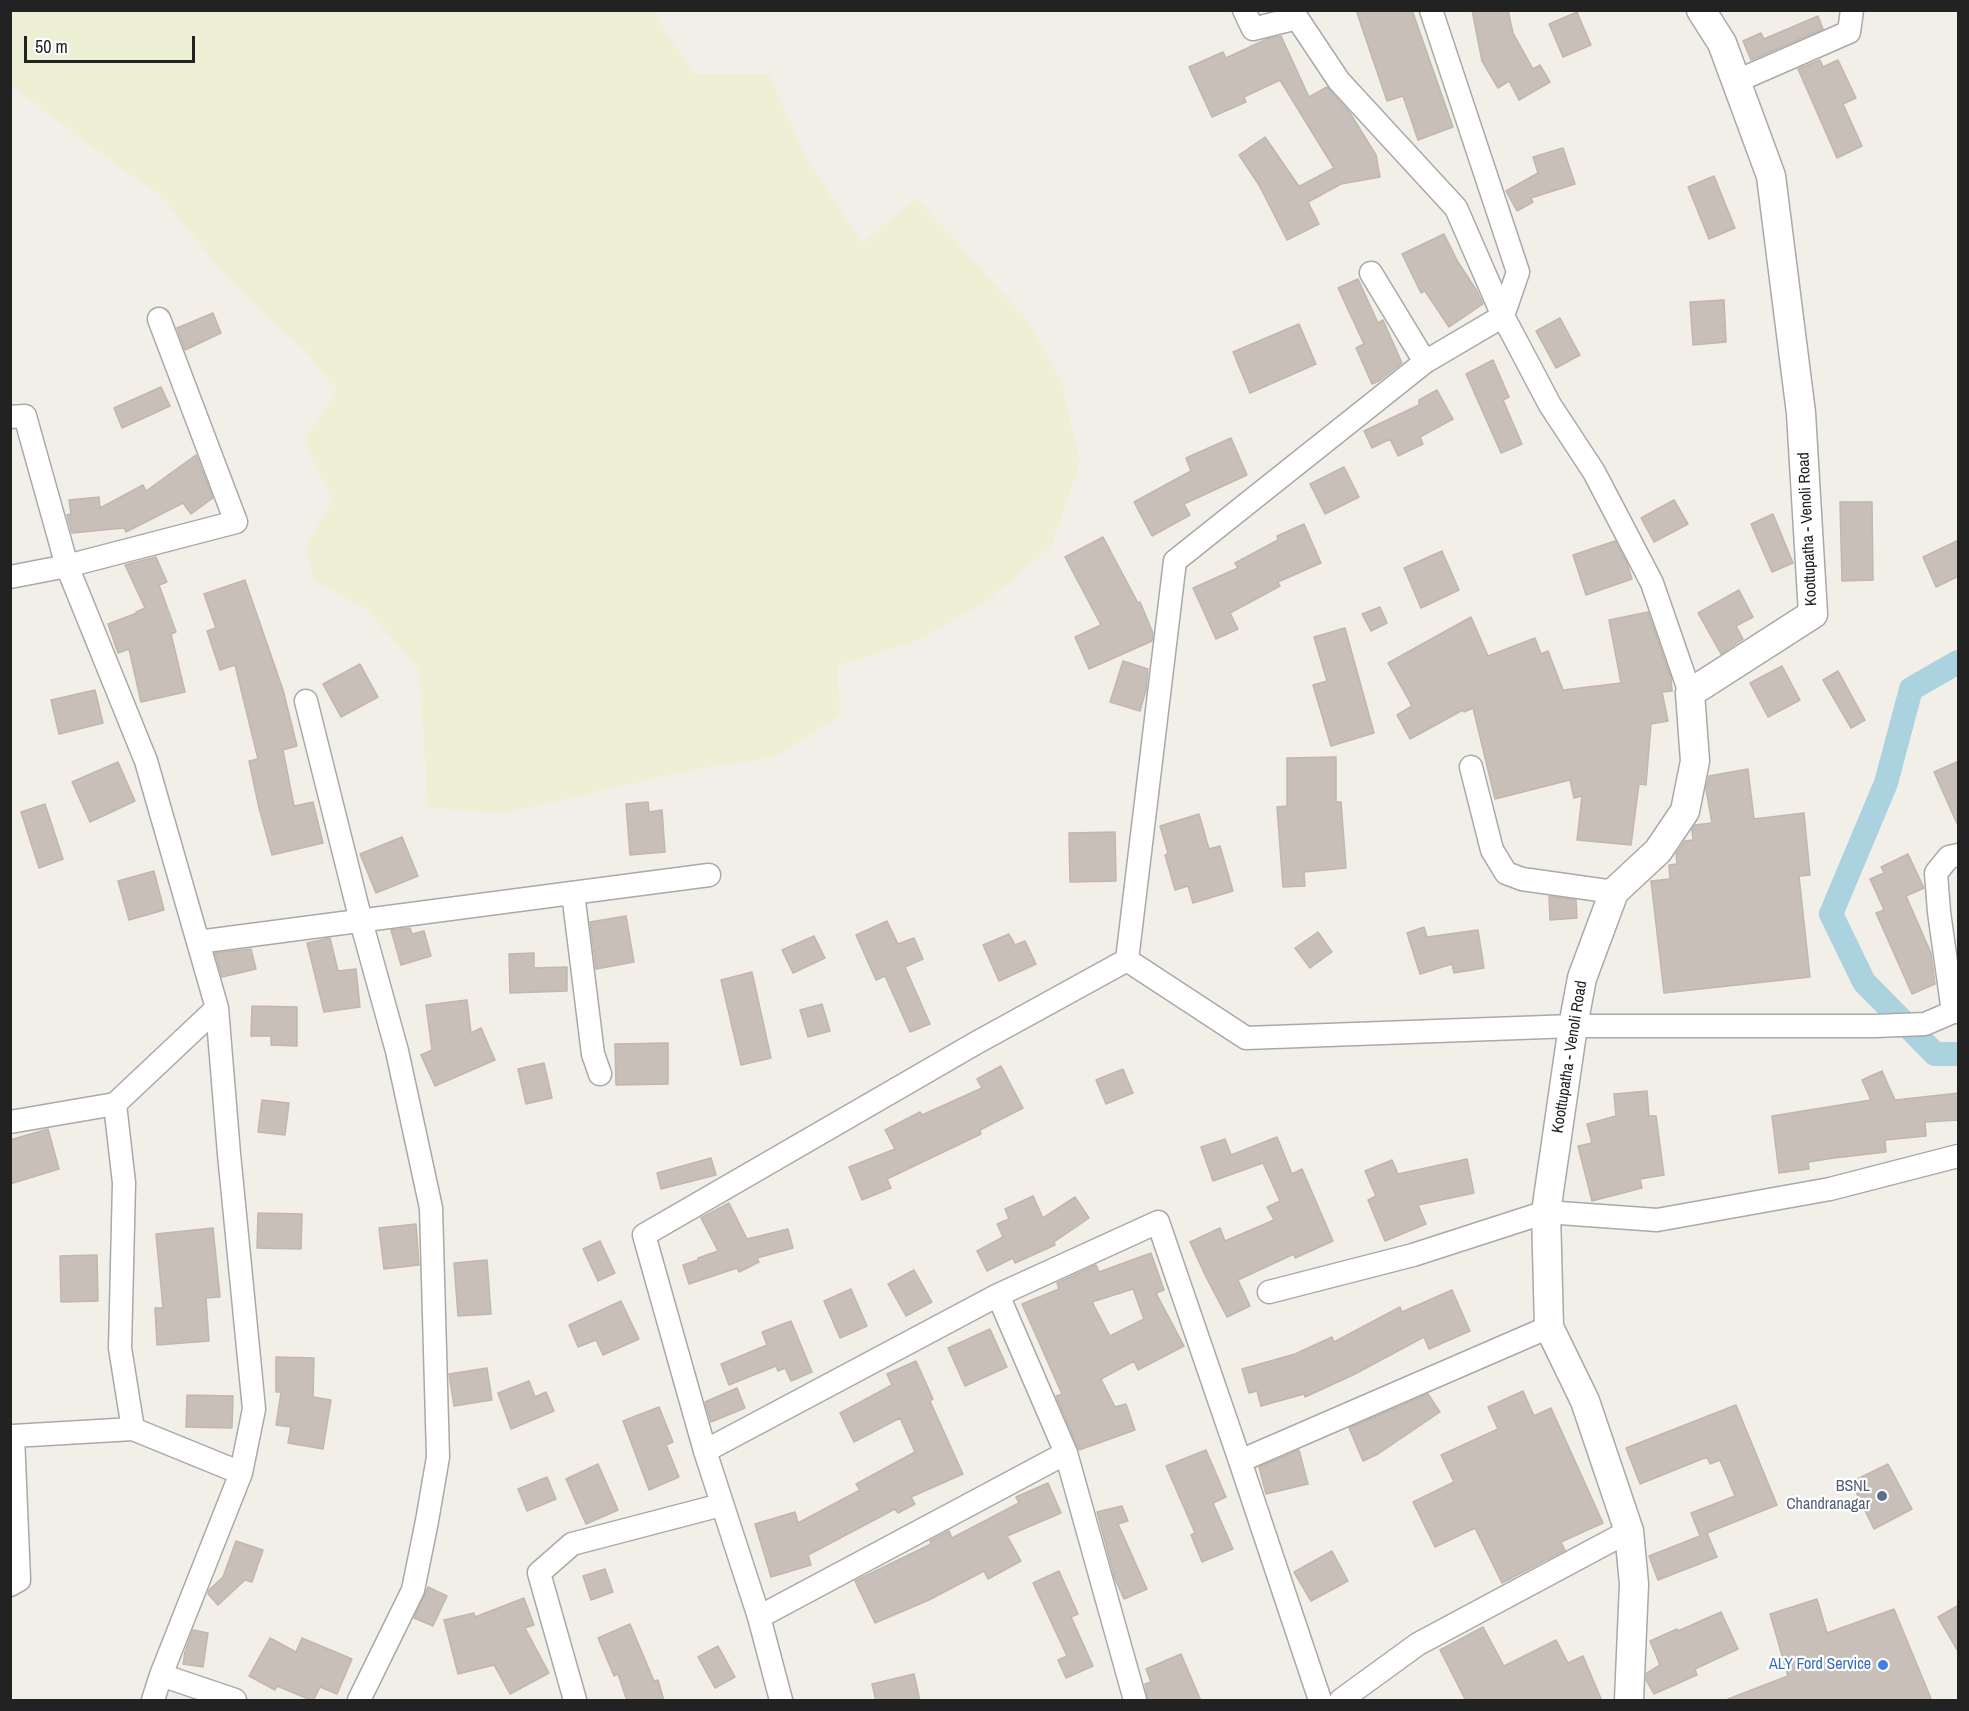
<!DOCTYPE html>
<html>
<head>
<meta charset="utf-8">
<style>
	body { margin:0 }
	#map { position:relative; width:1969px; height:1711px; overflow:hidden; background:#f2efe9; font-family:"Archivo Narrow",sans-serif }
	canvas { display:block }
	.frame { position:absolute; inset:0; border:12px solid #222; pointer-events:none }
	.scale { position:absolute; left:24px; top:36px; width:171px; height:27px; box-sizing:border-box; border:3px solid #222; border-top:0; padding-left:8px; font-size:18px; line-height:21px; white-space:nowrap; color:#222; -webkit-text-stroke:4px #fff; paint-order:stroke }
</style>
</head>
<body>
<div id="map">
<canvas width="1969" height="1711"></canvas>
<div class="frame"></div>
<div class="scale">50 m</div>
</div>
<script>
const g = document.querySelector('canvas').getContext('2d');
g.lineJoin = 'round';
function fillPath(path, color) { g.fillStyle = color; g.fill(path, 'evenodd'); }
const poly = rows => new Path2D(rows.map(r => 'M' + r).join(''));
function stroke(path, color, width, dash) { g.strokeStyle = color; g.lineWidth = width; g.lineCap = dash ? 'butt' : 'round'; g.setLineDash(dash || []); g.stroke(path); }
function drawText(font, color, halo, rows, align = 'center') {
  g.font = font + ' "Archivo Narrow",sans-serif'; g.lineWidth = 4.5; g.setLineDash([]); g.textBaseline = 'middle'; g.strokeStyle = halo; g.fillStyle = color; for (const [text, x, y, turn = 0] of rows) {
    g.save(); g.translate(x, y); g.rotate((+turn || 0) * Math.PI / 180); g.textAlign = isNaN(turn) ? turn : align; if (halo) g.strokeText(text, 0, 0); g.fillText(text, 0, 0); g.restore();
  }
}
fillPath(poly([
	[11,10,658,11,659,22,695,74,769,74,806,158,862,243,917,198,1029,322,1062,382,1080,464,1051,547,988,600,920,640,838,666,840,716,776,757,691,770,507,813,428,808,419,670,368,611,313,580,306,544,333,501,304,442,337,390,303,349,256,306,211,259,163,198,97,151,11,86]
]), '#eef0d5');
stroke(poly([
	[1958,662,1911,689,1886,783,1831,914,1864,982,1935,1054,1958,1054]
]), '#aad3df', 24);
const building = poly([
	[1356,10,1412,10,1453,127,1418,140,1403,96,1387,101,1356,10],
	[1472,10,1508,10,1513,33,1533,69,1540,65,1550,82,1519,100,1509,81,1498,88,1482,61,1472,10],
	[1577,12,1591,45,1563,57,1549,24,1577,12],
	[1818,16,1823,29,1751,60,1743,41,1761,33,1764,39,1818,16],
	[1281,36,1309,97,1327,87,1350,113,1376,155,1380,177,1341,184,1308,202,1319,224,1287,240,1259,185,1239,155,1265,137,1298,185,1300,186,1334,168,1280,80,1244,97,1246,102,1212,117,1189,67,1223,52,1226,58,1267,39,1281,36],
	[1820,60,1823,67,1838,60,1856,98,1843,104,1862,146,1837,158,1798,69,1820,60],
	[1563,148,1575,184,1531,198,1533,202,1517,211,1506,191,1538,173,1533,157,1563,148],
	[1714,176,1735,228,1709,239,1688,187,1714,176],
	[1444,234,1458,262,1477,291,1483,304,1449,327,1425,291,1421,293,1402,254,1444,234],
	[1358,279,1378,323,1383,320,1402,363,1379,381,1372,384,1356,348,1364,344,1338,288,1358,279],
	[1724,300,1726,342,1693,345,1690,302,1724,300],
	[213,313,221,333,185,350,177,328,213,313],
	[1560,318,1580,355,1556,368,1536,331,1560,318],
	[1299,324,1316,364,1250,393,1233,352,1299,324],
	[1493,360,1509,397,1503,400,1522,444,1501,453,1466,374,1493,360],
	[161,387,170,406,122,428,114,408,161,387],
	[1437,390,1453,419,1420,437,1423,444,1398,456,1390,439,1372,448,1364,431,1419,405,1419,400,1437,390],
	[1231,438,1247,475,1184,504,1190,515,1152,536,1134,502,1191,471,1186,458,1231,438],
	[196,455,213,498,191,514,183,503,126,532,124,528,72,533,67,515,71,514,69,500,99,497,100,508,143,485,146,491,196,455],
	[1344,467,1359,497,1325,514,1310,484,1344,467],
	[1674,500,1688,524,1654,542,1641,518,1674,500],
	[1840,502,1872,502,1873,580,1842,581,1840,502],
	[1773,514,1793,563,1772,572,1751,524,1773,514],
	[1304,524,1321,563,1278,582,1280,586,1230,613,1238,629,1216,639,1193,588,1238,568,1235,563,1278,540,1277,536,1304,524],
	[1103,537,1138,603,1140,602,1153,633,1152,641,1089,669,1075,637,1101,625,1065,557,1103,537],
	[1959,540,1959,576,1936,587,1923,557,1959,540],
	[1615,541,1627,563,1632,579,1586,595,1573,555,1615,541],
	[1442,551,1459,590,1421,608,1404,568,1442,551],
	[156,557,167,582,159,585,176,632,171,634,185,692,141,702,129,649,118,653,108,624,137,613,136,612,145,608,125,565,156,557],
	[245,580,283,690,297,746,283,750,294,806,313,802,323,843,272,855,259,808,249,761,258,759,235,665,220,670,207,631,216,628,204,594,245,580],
	[1739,590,1753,617,1736,626,1743,639,1721,654,1698,613,1739,590],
	[1380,607,1387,623,1371,631,1362,614,1380,607],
	[1648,612,1671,678,1672,691,1662,692,1668,721,1651,724,1646,785,1639,784,1631,845,1577,840,1582,796,1574,798,1570,780,1495,799,1473,708,1464,712,1463,710,1410,739,1397,715,1412,706,1388,663,1471,617,1488,656,1535,638,1541,654,1548,651,1563,690,1621,683,1609,620,1648,612],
	[1345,628,1374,733,1331,746,1313,685,1327,681,1314,637,1345,628],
	[1123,661,1148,669,1146,690,1140,711,1110,702,1123,661],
	[360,664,378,697,341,717,323,684,360,664],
	[1782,666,1800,700,1768,717,1750,683,1782,666],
	[1838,671,1865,720,1851,728,1823,680,1838,671],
	[95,690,103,723,59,734,51,700,95,690],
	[1336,757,1336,802,1341,802,1346,868,1304,872,1305,886,1283,887,1277,807,1287,806,1287,758,1336,757],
	[1959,761,1959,828,1934,772,1959,761],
	[118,762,135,801,90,822,72,782,118,762],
	[1748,769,1754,819,1804,813,1810,875,1799,876,1810,977,1664,993,1651,881,1670,879,1669,865,1677,864,1676,854,1685,841,1693,840,1692,830,1695,825,1712,823,1706,789,1709,776,1748,769],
	[648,802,649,812,662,810,665,852,630,855,626,804,648,802],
	[45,804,63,859,39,868,21,812,45,804],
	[1199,814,1209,849,1220,846,1233,891,1193,903,1188,886,1175,890,1165,855,1168,853,1160,826,1199,814],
	[1115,832,1116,881,1070,882,1069,833,1115,832],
	[402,837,418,876,376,893,360,854,402,837],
	[1908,854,1924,888,1906,896,1931,953,1935,984,1912,994,1876,913,1884,910,1870,879,1884,873,1881,867,1908,854],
	[154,871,164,910,129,920,118,881,154,871],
	[1549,896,1576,900,1577,918,1550,920,1549,896],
	[626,916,634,962,596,969,590,922,626,916],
	[887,921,898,944,914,938,923,959,905,967,930,1024,910,1032,885,976,876,980,856,935,887,921],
	[1424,927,1427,937,1478,930,1484,968,1454,973,1452,964,1420,974,1407,933,1424,927],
	[410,928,412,934,424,931,431,956,401,965,391,930,410,928],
	[1318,932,1332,952,1310,968,1295,948,1318,932],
	[1009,934,1015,945,1025,941,1036,964,999,981,983,945,1009,934],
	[814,936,825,958,793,973,782,950,814,936],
	[330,938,338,971,356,969,360,1007,324,1012,307,943,330,938],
	[251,949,256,969,222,977,215,953,251,949],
	[534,953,534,968,567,967,567,991,510,993,509,954,534,953],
	[752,972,771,1058,741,1065,721,980,752,972],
	[467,1000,471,1033,481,1028,495,1060,435,1086,421,1055,432,1050,426,1005,467,1000],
	[822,1004,830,1031,808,1037,800,1010,822,1004],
	[252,1006,297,1007,297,1046,271,1045,271,1036,251,1036,252,1006],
	[668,1043,668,1084,616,1085,615,1044,668,1043],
	[544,1063,552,1098,526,1104,518,1069,544,1063],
	[1001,1066,1023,1108,980,1130,981,1134,887,1179,891,1188,862,1200,849,1167,895,1149,885,1130,920,1112,922,1115,982,1088,977,1079,1001,1066],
	[1123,1069,1133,1093,1106,1104,1096,1080,1123,1069],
	[1882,1071,1895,1100,1959,1093,1959,1120,1925,1122,1926,1136,1885,1140,1886,1152,1834,1158,1808,1162,1809,1169,1779,1173,1772,1116,1871,1100,1862,1080,1882,1071],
	[1647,1091,1649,1116,1656,1116,1664,1175,1640,1179,1642,1188,1592,1201,1578,1146,1592,1143,1587,1124,1616,1116,1614,1094,1647,1091],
	[262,1100,289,1103,285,1135,258,1132,262,1100],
	[48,1129,59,1169,10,1184,10,1140,48,1129],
	[1277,1137,1292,1174,1302,1169,1333,1241,1295,1258,1294,1254,1238,1280,1250,1306,1227,1317,1206,1277,1190,1242,1220,1228,1225,1241,1274,1220,1267,1207,1280,1201,1263,1163,1213,1181,1201,1147,1225,1139,1231,1155,1277,1137],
	[711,1158,716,1175,661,1189,657,1173,711,1158],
	[1467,1159,1474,1193,1418,1205,1426,1224,1385,1241,1368,1200,1376,1196,1365,1171,1392,1160,1398,1174,1467,1159],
	[1033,1196,1043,1218,1075,1197,1089,1218,1054,1242,1055,1245,1015,1263,1013,1258,987,1271,977,1251,1003,1237,997,1224,1009,1219,1005,1209,1033,1196],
	[729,1203,747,1239,788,1229,793,1248,757,1258,759,1262,739,1272,737,1268,689,1284,683,1265,698,1260,698,1258,718,1251,701,1218,729,1203],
	[258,1213,302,1214,301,1249,257,1248,258,1213],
	[416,1224,419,1265,384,1269,379,1228,416,1224],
	[213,1228,220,1297,206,1298,209,1341,157,1345,155,1308,163,1308,156,1234,213,1228],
	[600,1241,615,1273,598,1281,583,1249,600,1241],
	[1151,1253,1164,1290,1156,1293,1184,1346,1138,1370,1134,1361,1101,1379,1115,1407,1126,1404,1135,1430,1079,1450,1056,1396,1062,1394,1022,1304,1059,1289,1057,1283,1096,1265,1099,1272,1151,1253],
	[1133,1289,1144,1319,1110,1336,1092,1302,1133,1289],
	[97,1255,98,1301,61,1302,60,1256,97,1255],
	[487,1260,491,1314,458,1316,454,1263,487,1260],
	[914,1270,932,1302,906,1316,888,1284,914,1270],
	[851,1289,867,1326,840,1338,824,1301,851,1289],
	[1452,1290,1470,1331,1429,1349,1424,1337,1353,1375,1305,1397,1304,1394,1261,1406,1257,1391,1249,1393,1242,1369,1295,1354,1332,1337,1334,1342,1400,1307,1402,1312,1452,1290],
	[621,1301,639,1339,603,1355,596,1340,578,1347,569,1325,621,1301],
	[791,1321,812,1372,791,1381,785,1368,778,1371,776,1366,729,1385,721,1364,767,1345,762,1332,791,1321],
	[990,1329,1007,1367,965,1386,948,1348,990,1329],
	[276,1357,314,1358,313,1397,331,1400,323,1449,288,1443,291,1427,276,1425,281,1392,276,1392,276,1357],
	[916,1361,933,1399,930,1401,963,1474,911,1497,915,1504,898,1513,895,1509,808,1555,811,1565,771,1577,755,1524,795,1512,798,1523,860,1490,856,1484,915,1452,900,1418,854,1442,840,1413,892,1385,887,1374,916,1361],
	[487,1368,492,1400,454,1406,449,1374,487,1368],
	[529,1381,535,1397,546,1392,554,1411,511,1429,498,1393,529,1381],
	[737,1388,745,1408,711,1422,705,1402,737,1388],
	[1523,1391,1534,1416,1551,1408,1603,1523,1561,1542,1565,1550,1502,1583,1475,1528,1435,1547,1413,1502,1454,1482,1441,1455,1498,1429,1488,1407,1523,1391],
	[1428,1394,1440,1412,1378,1454,1363,1461,1349,1428,1428,1394],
	[187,1395,233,1396,232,1428,186,1427,187,1395],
	[1736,1405,1777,1505,1707,1533,1717,1557,1658,1580,1649,1556,1700,1536,1691,1513,1735,1496,1720,1460,1710,1464,1707,1457,1640,1484,1626,1448,1736,1405],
	[659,1407,673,1442,666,1445,679,1477,649,1490,623,1421,659,1407],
	[1206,1450,1226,1497,1213,1503,1233,1549,1202,1562,1191,1535,1195,1533,1166,1466,1206,1450],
	[1299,1450,1308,1484,1266,1494,1259,1467,1299,1450],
	[598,1464,618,1510,586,1524,566,1479,598,1464],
	[1888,1464,1912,1509,1874,1529,1851,1482,1888,1464],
	[547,1477,556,1499,527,1511,518,1489,547,1477],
	[1048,1483,1061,1513,1007,1536,1021,1561,988,1579,984,1571,929,1600,875,1623,855,1581,931,1544,930,1541,949,1531,952,1538,1019,1503,1016,1497,1048,1483],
	[1122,1506,1128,1521,1118,1524,1147,1589,1124,1599,1115,1579,1097,1512,1122,1506],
	[236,1541,263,1550,252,1582,245,1580,218,1605,208,1594,209,1590,223,1577,236,1541],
	[1332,1551,1348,1581,1311,1601,1294,1572,1332,1551],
	[605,1569,613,1592,591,1600,583,1576,605,1569],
	[1059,1571,1078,1614,1071,1617,1093,1666,1066,1678,1058,1660,1067,1656,1033,1583,1059,1571],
	[428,1587,447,1596,433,1626,414,1618,428,1587],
	[524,1598,534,1625,525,1628,549,1673,510,1694,494,1665,458,1674,444,1620,474,1613,475,1617,524,1598],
	[1817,1599,1827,1633,1894,1609,1932,1701,1728,1701,1728,1699,1788,1676,1770,1614,1817,1599],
	[1959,1605,1959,1653,1938,1617,1959,1605],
	[1721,1612,1738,1649,1695,1669,1697,1675,1654,1694,1646,1680,1647,1673,1660,1665,1650,1641,1677,1629,1678,1631,1721,1612],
	[630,1624,654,1681,658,1680,664,1701,627,1701,618,1674,614,1676,598,1638,630,1624],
	[1483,1627,1504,1666,1556,1640,1568,1663,1583,1656,1602,1701,1466,1701,1440,1650,1483,1627],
	[193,1630,208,1633,203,1667,183,1664,185,1652,193,1630],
	[270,1638,296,1652,302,1638,352,1659,337,1694,320,1687,313,1701,277,1686,275,1690,249,1676,270,1638],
	[718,1646,735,1677,715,1688,698,1657,718,1646],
	[1181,1654,1201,1701,1148,1701,1145,1684,1151,1682,1146,1669,1181,1654],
	[914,1674,920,1701,876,1701,872,1684,914,1674]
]);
fillPath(building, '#c7bfb8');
stroke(building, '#c4b6ab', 1.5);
const minor = poly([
	[1431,10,1518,272,1503,316,1550,405,1594,472,1652,583,1690,693],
	[1737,81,1849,32,1852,10],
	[1371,273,1425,362],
	[10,417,25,416,67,566,10,577],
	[306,701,361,921,397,1051,431,1208,438,1457,427,1521,413,1590,359,1700],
	[1471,767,1492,850,1506,873,1522,879,1614,892],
	[573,893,593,1054,600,1074],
	[198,942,709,875],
	[1127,960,1246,1038,1573,1026,1875,1026,1925,1024,1953,1012,1958,1012],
	[217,1008,229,1154,254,1409,241,1473],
	[1953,1012,1939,912,1936,873,1949,857,1958,855],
	[10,1122,115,1104],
	[1269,1292,1413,1255,1546,1212,1657,1220,1830,1189,1958,1156],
	[998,1295,1066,1453],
	[133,1429,120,1348,124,1183,115,1104,217,1008,146,761,67,566,236,522,159,319],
	[705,1451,998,1295,1158,1222,1240,1461,1549,1327],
	[1240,1461,1320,1700],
	[10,1585,19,1580,13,1436,133,1429,241,1473,161,1675,235,1700],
	[759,1617,1066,1453,1135,1700],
	[153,1700,161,1675],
	[575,1700,539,1573,572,1544,721,1505],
	[781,1700,759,1617,705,1451,644,1235,976,1043,1127,960,1175,561,1425,362,1503,316,1456,208,1339,81,1297,18,1253,29,1244,10],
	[1341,1700,1418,1644,1629,1531]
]);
const tertiary = poly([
	[1629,1700,1634,1584,1629,1531,1585,1401,1549,1327,1546,1212,1573,1026,1582,978,1614,892,1658,851,1685,811,1695,761,1690,693,1813,614,1801,413,1771,176,1722,43,1701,10]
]);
stroke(minor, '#a9a9a9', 25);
stroke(tertiary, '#a9a9a9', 31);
stroke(minor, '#fff', 22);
stroke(tertiary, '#fff', 28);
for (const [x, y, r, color] of [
	[1882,1496,6,"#5c6f8a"],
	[1883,1665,6,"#3f7fe0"]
]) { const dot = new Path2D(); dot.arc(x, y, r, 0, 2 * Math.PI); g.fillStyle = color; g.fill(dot); stroke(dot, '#fff', 2); }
drawText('16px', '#222', '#fff', [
	["Koottupatha - Venoli Road",1808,529,-93],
	["Koottupatha - Venoli Road",1570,1057,-81]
]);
drawText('16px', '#4e5e75', '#fff', [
	["BSNL",1870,1487],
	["Chandranagar",1870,1505]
], 'right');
drawText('16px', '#366cbe', '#fff', [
	["ALY Ford Service",1871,1665]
], 'right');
</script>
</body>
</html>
